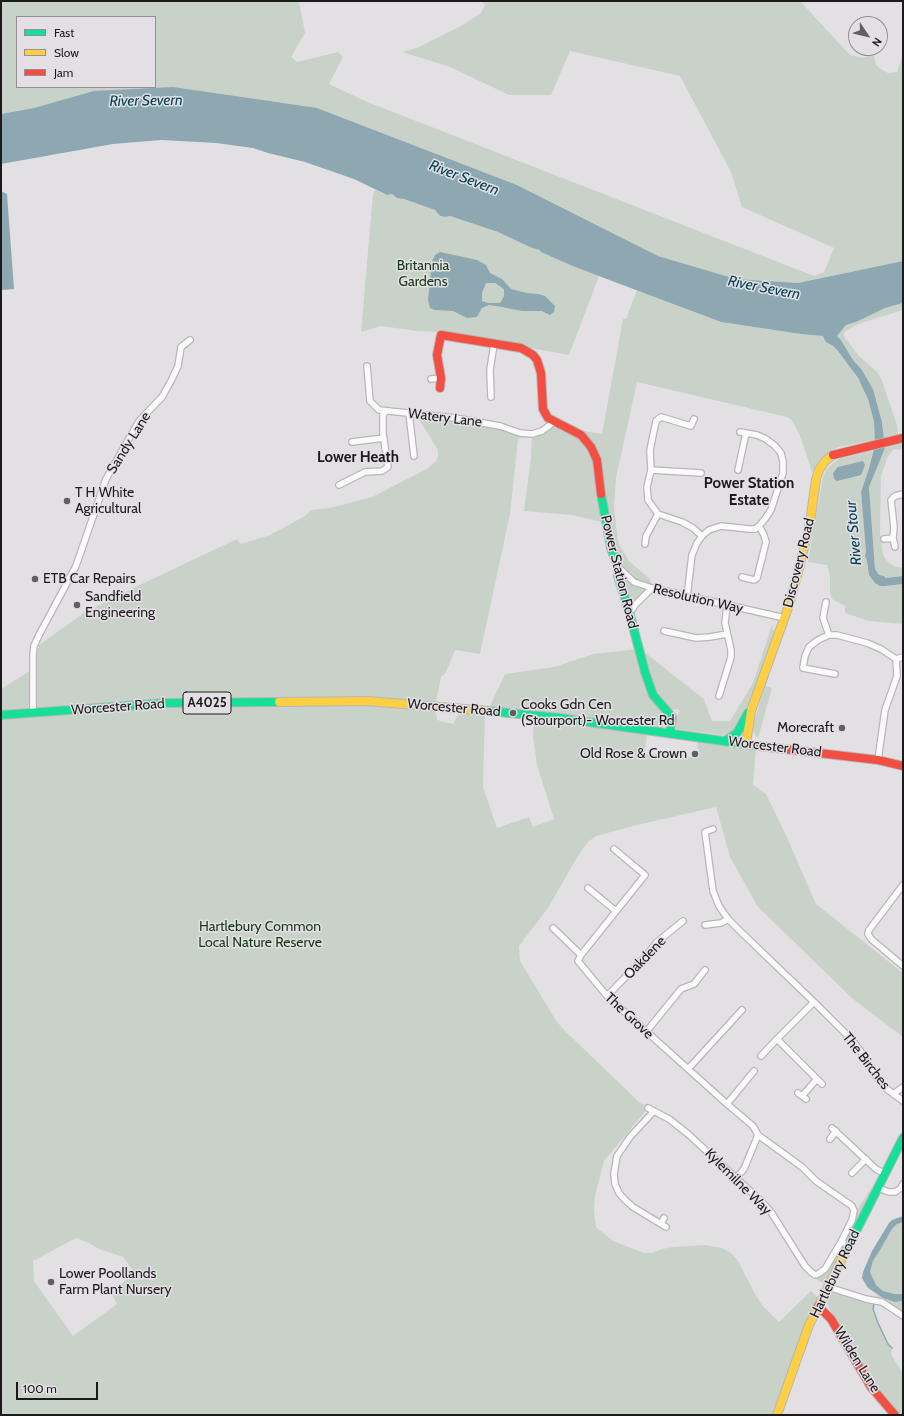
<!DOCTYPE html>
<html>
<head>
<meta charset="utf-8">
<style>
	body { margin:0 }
	#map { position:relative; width:904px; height:1416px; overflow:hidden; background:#e3e0e4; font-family:Cabin,sans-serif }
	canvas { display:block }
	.frame { position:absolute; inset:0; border:2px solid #1c1a1c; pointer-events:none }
	.legend { position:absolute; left:16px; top:16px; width:140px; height:72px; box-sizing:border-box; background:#e4dfe5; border:1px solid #949095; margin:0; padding:5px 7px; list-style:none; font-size:12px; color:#1c1a1c }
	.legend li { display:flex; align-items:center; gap:8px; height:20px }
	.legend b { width:20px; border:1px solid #949095 }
	.north { position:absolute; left:848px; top:16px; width:40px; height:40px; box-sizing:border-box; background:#e4dfe5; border:1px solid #949095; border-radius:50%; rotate:125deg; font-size:11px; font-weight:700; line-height:16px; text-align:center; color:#1c1a1c }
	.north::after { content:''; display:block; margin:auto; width:14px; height:18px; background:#625f62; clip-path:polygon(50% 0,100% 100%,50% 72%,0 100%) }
	.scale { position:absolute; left:16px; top:1382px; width:82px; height:18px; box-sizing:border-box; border:2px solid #1c1a1c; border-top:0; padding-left:5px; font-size:12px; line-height:14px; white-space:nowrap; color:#1c1a1c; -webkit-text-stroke:3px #e4dfe5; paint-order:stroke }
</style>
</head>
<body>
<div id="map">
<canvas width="904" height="1416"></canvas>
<div class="frame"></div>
<ul class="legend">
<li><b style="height:5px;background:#16e098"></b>Fast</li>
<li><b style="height:5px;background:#ffcf43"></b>Slow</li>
<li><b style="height:5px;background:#f24e42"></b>Jam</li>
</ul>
<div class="north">N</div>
<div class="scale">100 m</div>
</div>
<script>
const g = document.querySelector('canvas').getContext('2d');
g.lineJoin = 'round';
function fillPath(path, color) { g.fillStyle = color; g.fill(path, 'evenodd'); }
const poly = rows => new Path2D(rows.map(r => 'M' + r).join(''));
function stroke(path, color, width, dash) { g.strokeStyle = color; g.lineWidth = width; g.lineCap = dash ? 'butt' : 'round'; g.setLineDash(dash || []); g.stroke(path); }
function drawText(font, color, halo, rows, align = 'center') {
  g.font = font + ' Cabin,sans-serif'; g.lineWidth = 3; g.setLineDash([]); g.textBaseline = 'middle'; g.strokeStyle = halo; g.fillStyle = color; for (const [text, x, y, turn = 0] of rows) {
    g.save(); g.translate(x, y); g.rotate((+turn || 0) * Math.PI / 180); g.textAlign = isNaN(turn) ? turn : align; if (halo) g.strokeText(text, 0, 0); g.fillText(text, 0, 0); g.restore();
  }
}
fillPath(poly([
	[1,1,299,1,305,33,291,57,297,62,338,52,343,57,329,84,365,101,814,276,824,272,834,248,742,207,731,172,680,76,570,51,551,95,509,95,450,67,402,52,417,48,461,26,481,13,485,5,482,1,800,1,850,55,863,58,874,53,875,63,879,68,888,73,897,72,903,54,903,261,798,283,736,279,658,256,517,185,317,108,34,108,1,114],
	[17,17,155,17,155,87,17,87],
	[375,190,387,195,392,194,397,198,404,199,435,210,440,216,446,217,450,216,498,232,532,248,541,250,575,267,599,276,569,355,443,332,417,331,381,326,361,332,373,194],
	[637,290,721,322,801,334,824,336,826,342,833,346,849,365,864,389,868,399,874,422,875,440,839,447,830,451,820,459,812,473,809,462,800,436,792,420,787,417,637,382,616,478,614,507,618,542,629,561,650,579,652,588,630,613,606,523,572,515,524,511,531,457,532,437,526,437,518,439,510,514,480,654,455,650,446,672,441,677,435,706,437,720,453,724,461,709,485,711,483,787,497,828,529,817,533,827,554,819,537,765,533,737,534,716,490,711,490,706,505,674,554,667,593,654,638,649,645,672,668,717,669,724,665,727,648,726,645,753,698,758,699,749,697,749,698,741,756,749,753,785,766,794,785,833,816,904,903,973,903,1037,853,999,758,907,730,857,716,807,637,825,596,836,588,842,579,854,548,908,519,946,520,961,555,1019,562,1028,639,1102,648,1108,604,1161,595,1196,594,1211,596,1227,613,1241,644,1253,652,1253,662,1249,673,1247,706,1245,722,1248,731,1253,738,1261,755,1294,762,1305,779,1322,811,1291,819,1299,802,1337,772,1415,1,1415,1,689,33,669,39,645,84,613,125,592,237,539,241,544,270,535,305,516,311,510,330,508,372,497,427,469,436,461,438,456,438,450,415,413,533,434,554,422,566,428,602,434,623,319,626,319],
	[76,1238,89,1243,99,1249,123,1257,135,1273,111,1292,117,1304,73,1336,34,1281,33,1261],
	[903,303,903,310,858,324,844,332,844,336,859,356,876,371,881,378,897,425,898,434,884,438,882,422,873,389,862,370,853,360,841,340,837,336,846,325,856,322,884,308],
	[903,443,903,449,898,450,894,449,888,456,881,476,880,534,883,555,888,562,894,566,903,568,903,576,886,578,879,575,875,569,869,487,885,448],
	[873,451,869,468,861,492,866,552,865,556,867,561,869,575,885,586,903,584,903,624,869,621,845,613,845,606,832,599,830,592,830,576,827,565,808,562,823,477,826,470,832,464,839,459],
	[772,625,774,631,774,635,762,669,749,704,736,729,732,732,723,735,677,729,675,723,675,719,680,711,677,709,673,710,669,709,656,694,642,650,691,689,704,699,712,721,730,721,753,683],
	[765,686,772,688,758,738,755,735,752,728],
	[874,1184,825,1285,814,1277,823,1275,831,1266,855,1219,859,1207],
	[899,1222,903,1222,903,1294,895,1294,883,1291,876,1285,870,1272,873,1261,892,1229],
	[831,1293,847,1294,875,1301,877,1295,883,1298,895,1302,903,1301,903,1316,875,1301,873,1309,878,1323,888,1344,892,1348,891,1354,903,1374,903,1415,895,1415,880,1393,838,1325,827,1304,828,1298]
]), '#c9d2c9');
fillPath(poly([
	[173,87,317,108,517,185,658,256,736,279,798,283,903,261,903,303,885,308,856,322,846,325,837,336,841,340,853,360,862,370,873,389,882,422,885,448,869,487,875,569,879,575,884,576,886,578,903,576,903,584,885,586,880,586,875,583,869,575,867,561,865,556,866,552,861,492,869,468,875,445,874,422,868,399,858,378,838,351,833,346,826,342,823,336,801,334,721,322,575,267,541,252,540,250,532,248,498,232,450,216,446,217,440,216,435,210,404,199,397,198,392,194,387,195,354,179,305,162,268,153,253,148,216,143,161,140,113,144,1,164,1,114,34,108,94,91],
	[1,191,7,194,14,289,1,290],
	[440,252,477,260,486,265,490,273,502,279,511,289,527,293,538,294,545,296,555,306,554,312,550,315,542,311,522,311,502,307,489,305,482,308,477,317,467,318,453,311,435,310,430,308,428,300,432,261,435,255],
	[486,283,495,283,504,289,504,296,500,303,488,303,482,301,482,293],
	[863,461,865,465,861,475,837,481,834,479,833,473,838,467],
	[903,1216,903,1222,897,1224,892,1229,880,1250,873,1261,870,1272,876,1285,883,1291,895,1294,903,1294,903,1301,895,1302,883,1298,868,1288,862,1278,863,1272,872,1251,889,1223,892,1220]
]), '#8ea8b2');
stroke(poly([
	[874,1304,873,1309,878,1323,888,1344,892,1348]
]), '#8ea8b2', 1.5);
const street = poly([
	[367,366,370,401,379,410,455,418,500,426,520,433,532,434,542,431,554,422],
	[431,379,441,378],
	[491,397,490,370,494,344],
	[409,413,414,456],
	[694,419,691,426,661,417,656,421,650,450,651,470,647,487,648,500,658,514,682,522,693,528,702,536],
	[352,442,384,438],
	[651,470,701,473],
	[738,470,746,433],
	[339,485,365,472,382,471,388,467,383,434,383,415,386,411],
	[884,539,893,538],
	[645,544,646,536,658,514],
	[895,547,893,538,894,527,891,500,895,496,903,494],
	[618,567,634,582,652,588,785,618],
	[742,577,754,580,757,578,766,542,764,535,759,526],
	[687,597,692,555,697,543,702,536,709,530,721,526,749,529,755,529,759,526,765,519,771,510,783,473,783,462,781,453,775,446,766,439,757,435,740,432],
	[826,602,823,618,829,635],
	[630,613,635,605,652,588],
	[664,631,696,638,710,637,727,634],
	[896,659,903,657],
	[835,674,803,668,805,656,809,647,818,640,829,635,837,635,867,643,881,649,896,659,897,676,885,710,878,760],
	[719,696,731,657,731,650,725,623,727,605],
	[33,712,33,655,34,646,39,635,76,566,106,479,139,421,162,397,172,379,178,366,181,347,190,340],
	[614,849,645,875,581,955,578,961,607,996,727,1104,753,1126,758,1135,744,1169,736,1178],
	[903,885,869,930,868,934,871,939,903,966],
	[588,888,616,911],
	[728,919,742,933,814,1002,852,1040,861,1052,877,1078,888,1090,903,1101],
	[705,925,721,923,728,919,719,906,713,891,705,832,713,829],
	[553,928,581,955],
	[607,996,645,957,657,942,683,921],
	[646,1032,681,989,694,984,705,970],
	[777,1039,822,1084],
	[761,1056,777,1039,814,1002],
	[688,1069,742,1010],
	[798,1093,806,1099],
	[893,1094,903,1087],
	[802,1096,817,1079],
	[727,1104,754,1071],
	[648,1108,669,1119,688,1134,761,1201,771,1212,805,1266,811,1272,815,1275,818,1274,825,1269,841,1242],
	[654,1111,630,1137,617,1156,614,1174,615,1184,619,1193,625,1200,633,1207,666,1227],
	[832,1128,876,1169,885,1174],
	[758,1135,802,1167,816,1181,852,1206,854,1211,852,1220,841,1242,849,1245],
	[830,1139,836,1131],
	[852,1173,866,1159],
	[878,1188,889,1192,895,1192,901,1188,903,1184],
	[661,1224,664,1218],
	[828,1287,866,1299,882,1302,903,1316]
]);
const fast = poly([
	[601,494,611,548,618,567,618,576,629,611,645,672,653,695,672,717,670,733],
	[489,711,560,718,759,746],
	[1,715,166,703,279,702],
	[725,741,737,733,748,713],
	[845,1253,903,1138]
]);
const slow = poly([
	[279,702,367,701,489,711],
	[746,744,751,711,789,605,798,572,810,523,816,479,819,470,825,461,833,455],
	[777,1415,809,1325,845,1253]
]);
const jam = poly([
	[440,388,441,378,437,355,441,335,521,348,533,355,537,360,541,373,543,409,548,418,581,435,591,447,597,460,601,494],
	[833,455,903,438],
	[759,746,878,760,903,766],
	[818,1306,831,1319,871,1387,895,1415]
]);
stroke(street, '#b8b6b8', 8);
stroke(fast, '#b8b6b8', 10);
stroke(slow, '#b8b6b8', 10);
stroke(jam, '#b8b6b8', 10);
stroke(street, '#fbfafb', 5.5);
stroke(fast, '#16e098', 8);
stroke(slow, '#ffcf43', 8);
stroke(jam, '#f24e42', 8);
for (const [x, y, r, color] of [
	[67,501,4,"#625f62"],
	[35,579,4,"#625f62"],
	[77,605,4,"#625f62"],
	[513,713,4,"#625f62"],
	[842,728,4,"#625f62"],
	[695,754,4,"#625f62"],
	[51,1282,4,"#625f62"]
]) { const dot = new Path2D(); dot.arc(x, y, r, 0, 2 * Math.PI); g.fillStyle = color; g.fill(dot); stroke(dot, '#e4dfe5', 1.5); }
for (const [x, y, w] of [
	[207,703,48]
]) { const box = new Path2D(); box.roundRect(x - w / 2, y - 11, w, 22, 3); g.fillStyle = '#e4dfe5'; g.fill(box); stroke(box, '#1c1a1c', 1); }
drawText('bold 13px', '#1c1a1c', null, [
	["A4025",207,703]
]);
drawText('14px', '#123a14', '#e4dfe5', [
	["Britannia",423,266],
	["Gardens",423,282],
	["Hartlebury Common",260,927],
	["Local Nature Reserve",260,943]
]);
drawText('14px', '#1c1a1c', '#e4dfe5', [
	["Watery Lane",445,418,7],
	["Sandy Lane",129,443,-58],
	["Discovery Road",799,563,-76],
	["Power Station Road",619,572,76],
	["Resolution Way",698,599,13],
	["Worcester Road",118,707,-4],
	["Worcester Road",454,708,5],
	["Worcester Road",775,747,7],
	["Oakdene",645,958,-46],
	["The Grove",629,1016,43],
	["The Birches",866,1061,52],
	["Kylemilne Way",738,1182,45],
	["Hartlebury Road",835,1274,-64],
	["Wilden Lane",857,1360,58]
]);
drawText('14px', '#1c1a1c', '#e4dfe5', [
	["T H White",75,493],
	["Agricultural",75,509],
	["ETB Car Repairs",43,579],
	["Sandfield",85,597],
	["Engineering",85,613],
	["Cooks Gdn Cen",521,705],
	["(Stourport)- Worcester Rd",521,721],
	["Morecraft",834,728,"right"],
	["Old Rose & Crown",687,754,"right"],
	["Lower Poollands",59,1274],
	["Farm Plant Nursery",59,1290]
], 'left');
drawText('italic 15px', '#054352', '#e4dfe5', [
	["River Severn",146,101,-1],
	["River Severn",464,178,21],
	["River Severn",764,288,11],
	["River Stour",854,533,-95]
]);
drawText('bold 15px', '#1c1a1c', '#e4dfe5', [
	["Lower Heath",358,458],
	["Power Station",749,484],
	["Estate",749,501]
]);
</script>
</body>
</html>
